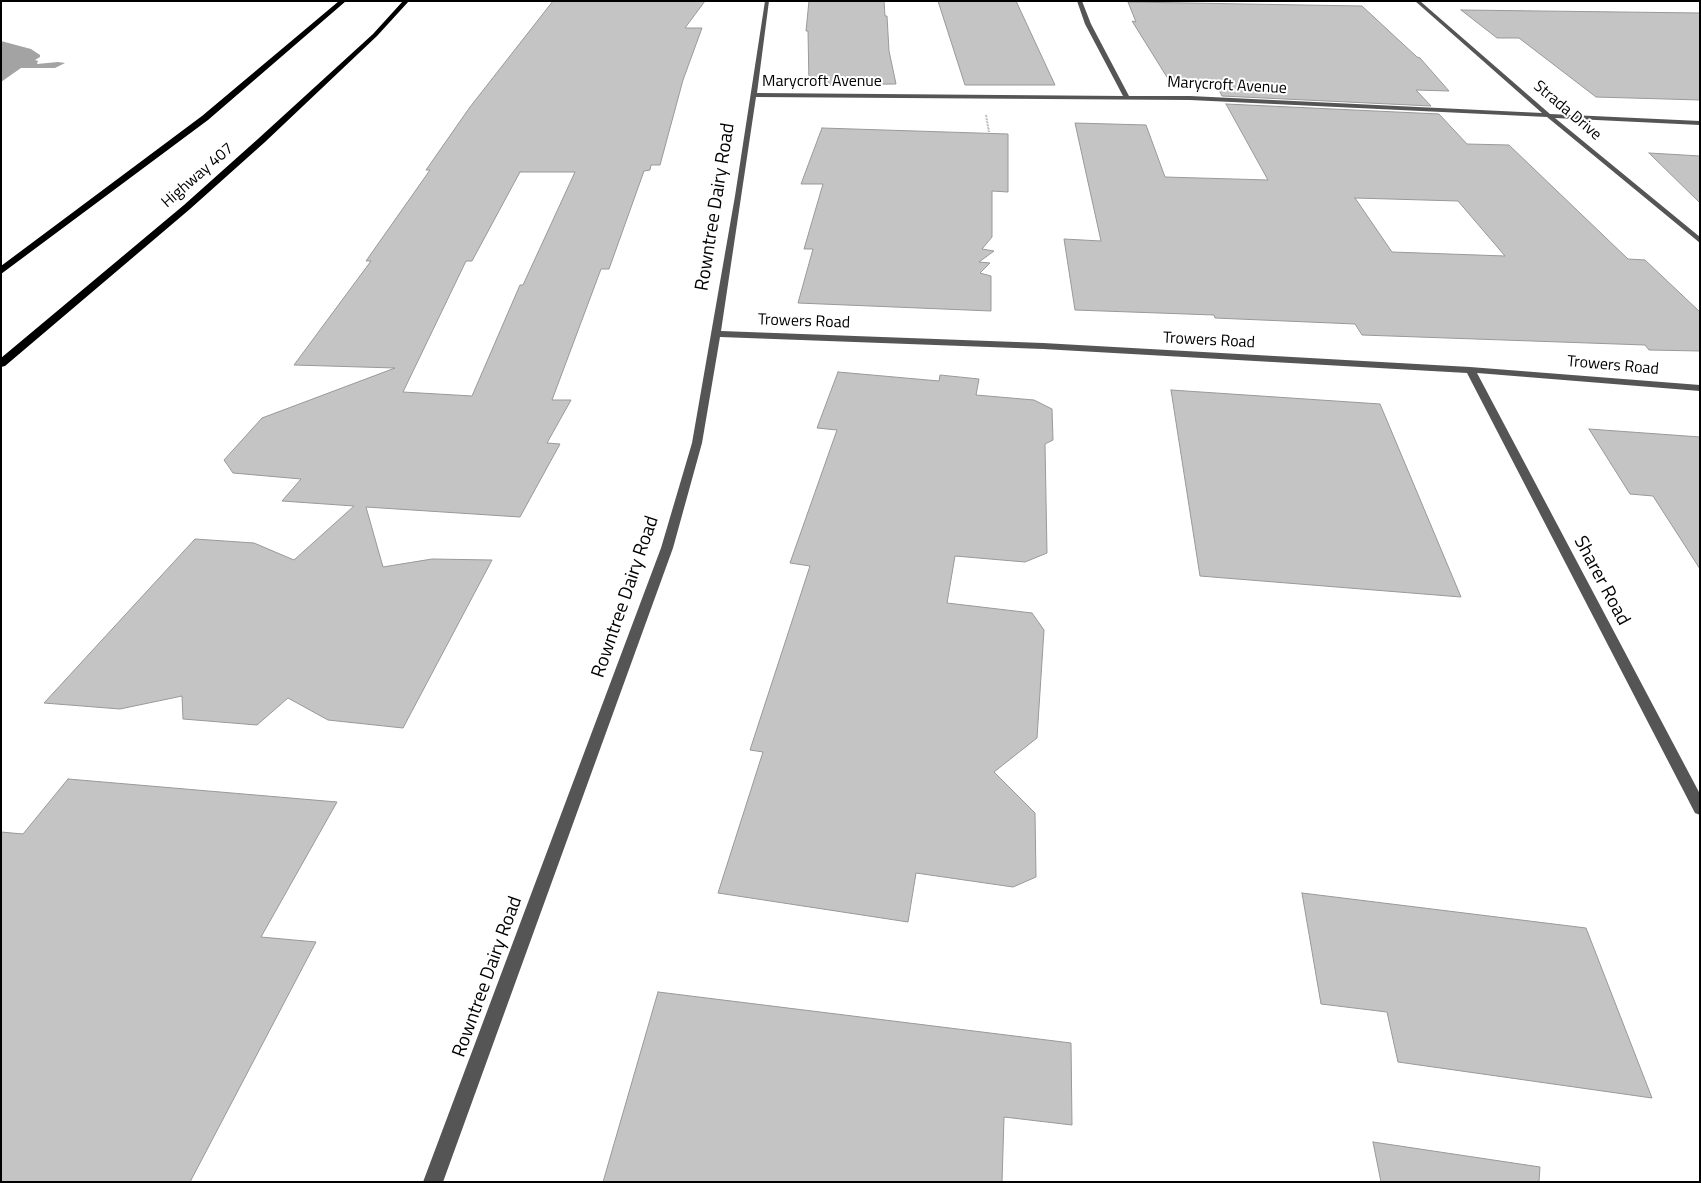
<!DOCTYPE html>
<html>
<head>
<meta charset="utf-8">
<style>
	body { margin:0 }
	#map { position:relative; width:1701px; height:1183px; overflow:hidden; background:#fff; font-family:"Titillium Web",sans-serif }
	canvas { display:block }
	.frame { position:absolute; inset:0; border:2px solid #000; pointer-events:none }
</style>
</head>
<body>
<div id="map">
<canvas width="1701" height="1183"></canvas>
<div class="frame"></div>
</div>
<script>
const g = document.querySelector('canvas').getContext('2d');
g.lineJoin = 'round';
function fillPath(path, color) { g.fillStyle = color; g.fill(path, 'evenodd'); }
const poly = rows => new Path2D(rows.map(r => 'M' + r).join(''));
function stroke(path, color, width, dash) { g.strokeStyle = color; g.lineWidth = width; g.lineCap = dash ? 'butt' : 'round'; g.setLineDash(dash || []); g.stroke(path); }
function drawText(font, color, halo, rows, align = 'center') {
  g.font = font + ' "Titillium Web",sans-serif'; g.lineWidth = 4; g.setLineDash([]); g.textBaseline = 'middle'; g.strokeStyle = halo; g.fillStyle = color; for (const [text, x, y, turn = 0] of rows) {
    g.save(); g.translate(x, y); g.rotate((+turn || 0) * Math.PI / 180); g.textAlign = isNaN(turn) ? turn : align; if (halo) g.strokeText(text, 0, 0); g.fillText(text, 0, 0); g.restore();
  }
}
fillPath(poly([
	[1,41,31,49,40,55,40,57,35,60,38,61,37,64,58,62,65,63,55,68,21,68,1,82]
]), '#a3a3a3');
const building = poly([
	[553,1,705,1,685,28,702,28,683,80,660,165,651,165,650,170,644,171,609,269,601,269,552,400,571,400,547,443,560,444,520,517,366,507,383,567,432,559,492,560,403,728,328,720,288,698,257,725,183,719,182,696,120,709,44,703,195,539,254,543,294,560,354,506,282,501,301,479,233,473,224,460,262,418,395,368,294,365,371,261,366,261,430,170,426,170,470,107,553,1],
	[520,172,575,172,523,285,520,285,472,396,403,392,466,261,472,261,520,172],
	[809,1,884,1,885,16,887,16,889,51,896,84,809,85,808,31,806,31,809,1],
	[938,1,1016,1,1055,85,965,85,938,1],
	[1128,2,1362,6,1417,57,1420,58,1449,91,1416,90,1431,106,1222,96,1216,84,1170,82,1132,21,1136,22,1128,2],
	[1461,10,1700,13,1700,100,1596,97,1519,38,1497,38,1461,10],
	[1226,104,1439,114,1467,144,1509,145,1628,259,1645,260,1700,312,1700,351,1649,350,1645,345,1362,335,1355,324,1215,318,1214,315,1075,310,1064,239,1101,241,1075,123,1146,125,1165,177,1268,180,1226,104],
	[1355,198,1458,201,1505,256,1392,252,1355,198],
	[822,128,1008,134,1008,192,992,191,992,237,982,249,994,251,979,262,990,263,980,273,991,276,991,311,798,303,813,249,804,249,823,184,801,184,822,128],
	[1649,153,1700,156,1700,203,1649,153],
	[838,372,939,381,940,375,979,379,976,395,1034,400,1052,409,1053,440,1045,444,1047,553,1025,562,955,556,947,603,1032,613,1044,630,1037,738,994,772,1035,813,1036,877,1013,887,916,873,908,922,718,893,763,752,750,750,810,566,790,563,837,430,817,428,838,372],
	[1171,390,1380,404,1461,597,1200,576,1171,390],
	[1589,429,1700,437,1700,569,1653,496,1630,494,1589,429],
	[68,779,337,802,261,937,316,942,190,1182,1,1182,1,832,23,834,68,779],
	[1302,893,1586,928,1652,1098,1398,1062,1387,1012,1321,1004,1302,893],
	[658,992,1071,1043,1072,1125,1004,1117,1002,1182,603,1182,658,992],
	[1373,1142,1540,1167,1539,1182,1381,1182,1373,1142]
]);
fillPath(building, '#c4c4c4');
stroke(building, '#999', 1);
stroke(poly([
	[986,115,989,132]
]), '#777', 2, [0.5, 1]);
fillPath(poly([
	[765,1,769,1,757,93,1123,96,1085,24,1077,1,1082,1,1091,24,1129,96,1190,96,1542,113,1415,1,1420,1,1550,114,1700,121,1700,125,1555,118,1700,237,1700,243,1547,117,1190,100,756,97,721,331,1043,343,1470,367,1700,385,1700,391,1477,373,1700,794,1700,815,1695,813,1467,373,1043,349,720,337,702,443,673,548,443,1182,423,1182,661,548,692,443,735,196,765,1]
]), '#555');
fillPath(poly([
	[339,1,346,1,208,120,1,274,1,266,202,116,339,1],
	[403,1,409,1,377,36,265,142,190,209,5,366,1,367,1,358,184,205,259,138,373,34,403,1]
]), '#000');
drawText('16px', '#000', '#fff', [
	["Marycroft Avenue",822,82],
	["Marycroft Avenue",1227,86,3],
	["Strada Drive",1567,111,40],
	["Highway 407",198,176,-41],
	["Trowers Road",804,322,2],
	["Trowers Road",1209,341,3],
	["Trowers Road",1613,366,5]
]);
drawText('19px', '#000', '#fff', [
	["Rowntree Dairy Road",716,207,-81],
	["Sharer Road",1601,581,62],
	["Rowntree Dairy Road",626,597,-71],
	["Rowntree Dairy Road",488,977,-70]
]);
</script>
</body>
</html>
